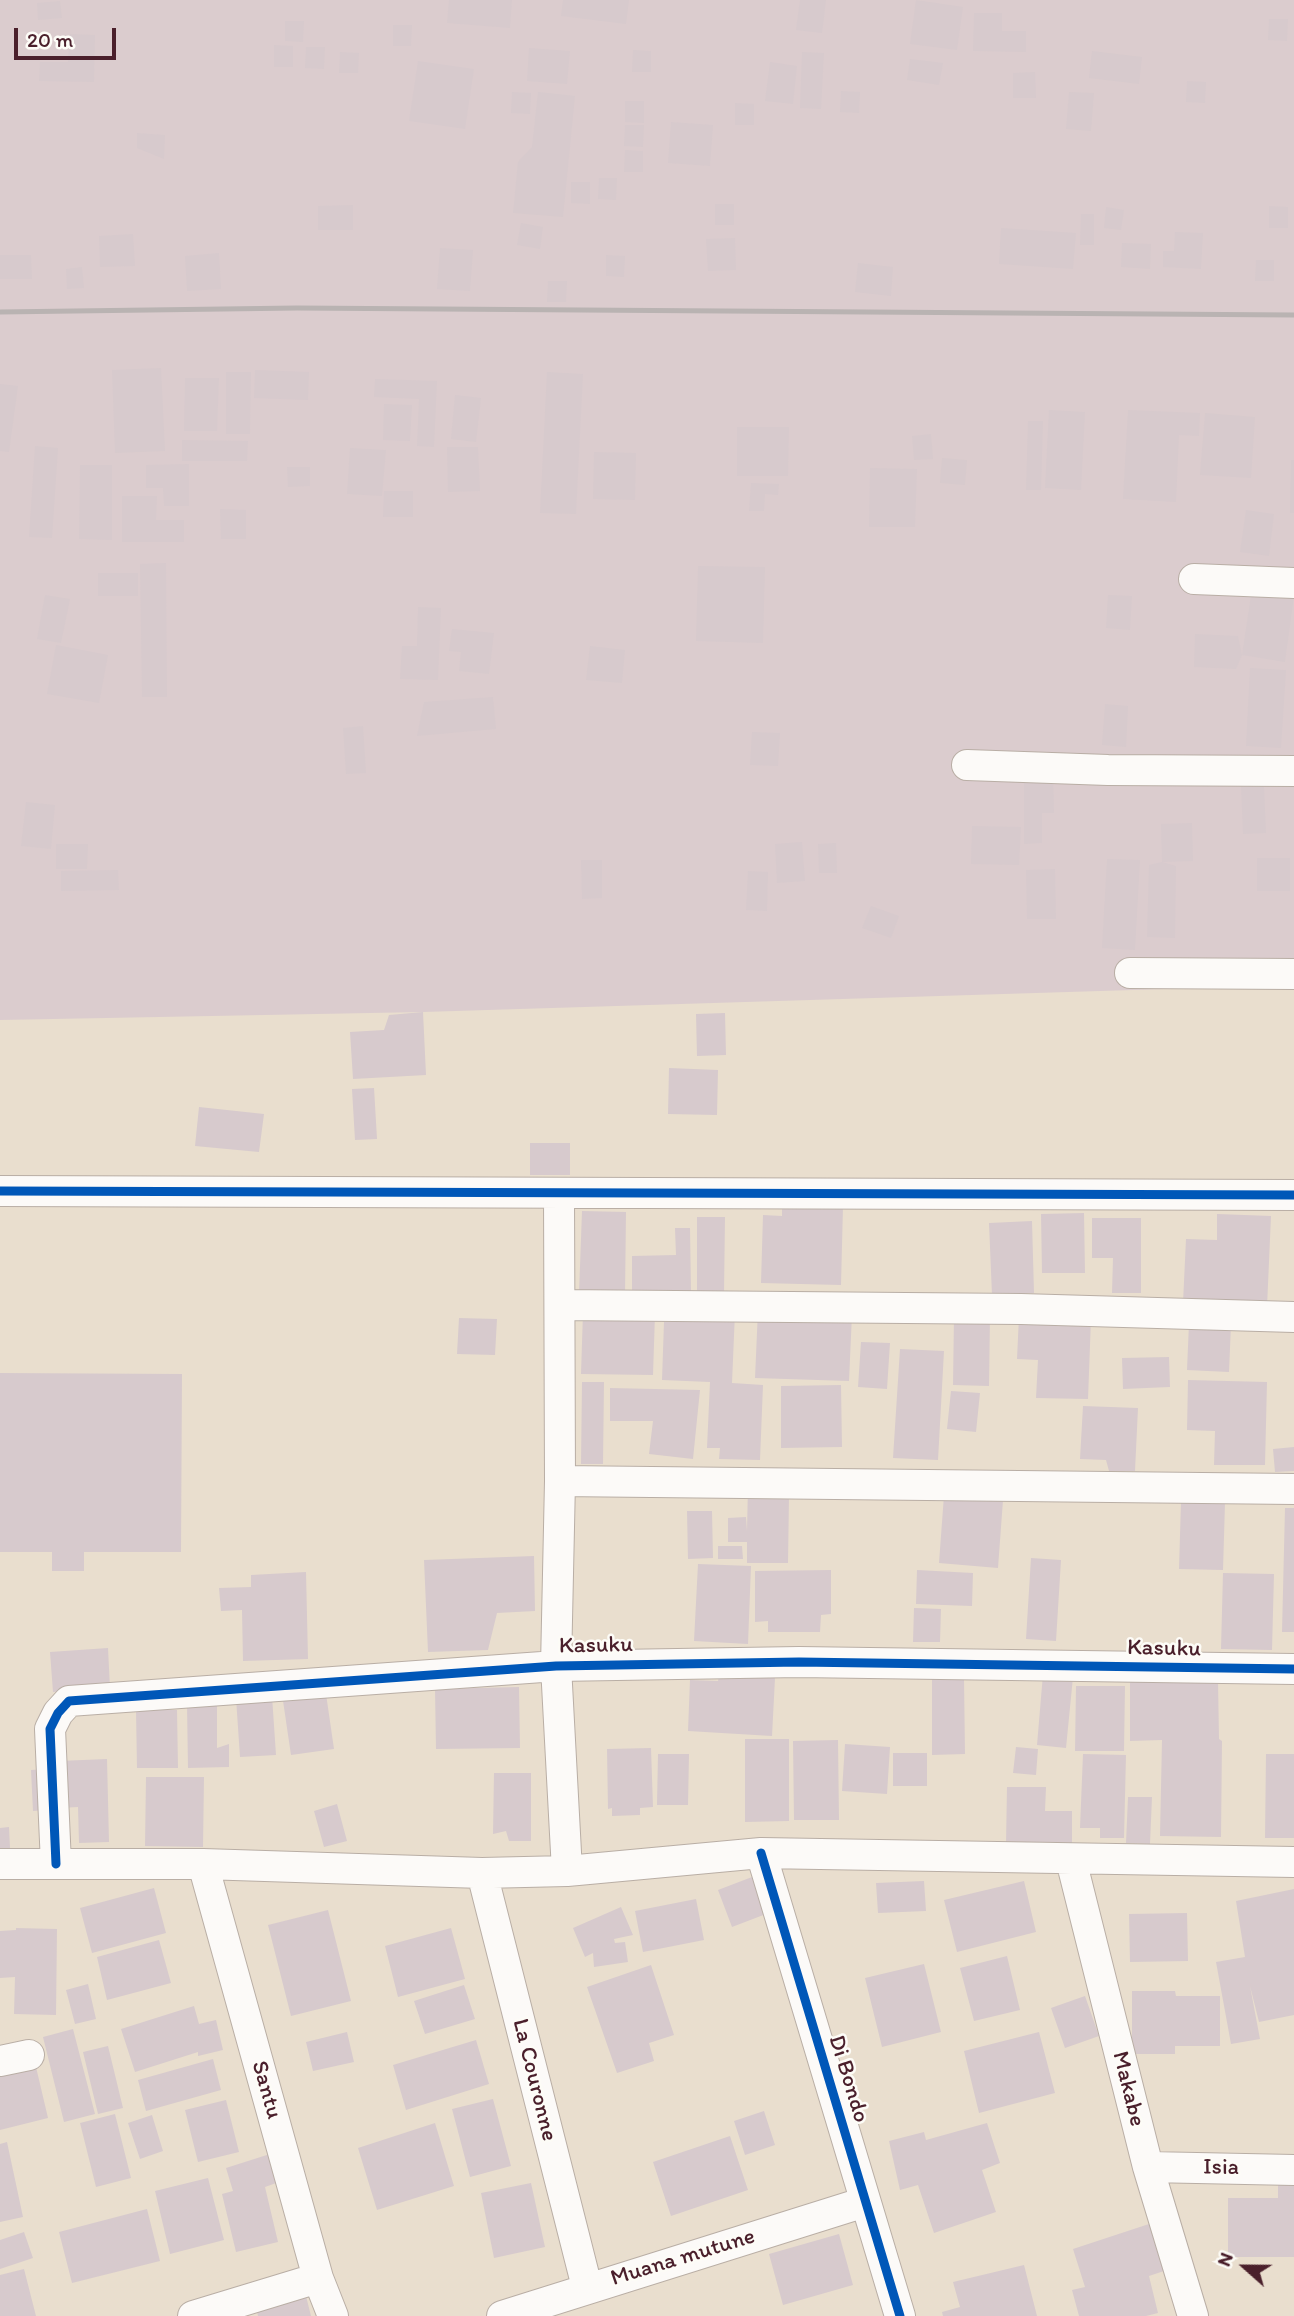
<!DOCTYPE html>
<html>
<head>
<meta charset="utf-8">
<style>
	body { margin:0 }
	#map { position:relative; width:1294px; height:2316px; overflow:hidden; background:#e9dece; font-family:Itim,sans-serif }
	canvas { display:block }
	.north { position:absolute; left:1210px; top:2232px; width:70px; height:70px; -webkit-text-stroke:5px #fdfcf7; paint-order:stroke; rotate:291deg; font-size:19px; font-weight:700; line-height:28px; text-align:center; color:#4a1f2b }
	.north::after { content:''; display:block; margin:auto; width:24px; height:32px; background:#4a1f2b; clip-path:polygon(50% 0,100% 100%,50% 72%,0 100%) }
	.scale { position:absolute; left:14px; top:28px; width:102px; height:32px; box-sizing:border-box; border:4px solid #4a1f2b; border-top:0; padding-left:9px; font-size:21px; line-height:24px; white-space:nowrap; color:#4a1f2b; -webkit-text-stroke:5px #fdfcf7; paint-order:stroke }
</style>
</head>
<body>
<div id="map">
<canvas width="1294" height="2316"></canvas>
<div class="north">N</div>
<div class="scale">20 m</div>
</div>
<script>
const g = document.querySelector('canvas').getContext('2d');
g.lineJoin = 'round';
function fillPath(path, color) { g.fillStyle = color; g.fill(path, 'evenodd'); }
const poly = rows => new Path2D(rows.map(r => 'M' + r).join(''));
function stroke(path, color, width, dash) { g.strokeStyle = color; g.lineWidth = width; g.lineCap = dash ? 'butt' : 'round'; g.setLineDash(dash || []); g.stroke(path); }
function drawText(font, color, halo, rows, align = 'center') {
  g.font = font + ' Itim,sans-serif'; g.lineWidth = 5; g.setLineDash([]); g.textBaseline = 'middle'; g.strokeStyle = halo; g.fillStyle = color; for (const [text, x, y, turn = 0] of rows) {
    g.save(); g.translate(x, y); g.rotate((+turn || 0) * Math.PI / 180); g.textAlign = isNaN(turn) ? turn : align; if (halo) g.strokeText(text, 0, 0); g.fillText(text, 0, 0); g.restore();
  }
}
fillPath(poly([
	[0,0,1294,0,1294,985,423,1012,0,1020]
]), '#dbccce');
fillPath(poly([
	[449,0,512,0,510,28,447,23],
	[563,0,629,0,626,24,561,16],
	[800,0,826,0,822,33,796,30],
	[916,0,963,7,957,50,910,44],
	[60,1,62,18,38,20,37,3],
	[974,13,1002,13,1002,31,1026,31,1026,52,973,51],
	[1269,19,1288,19,1287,41,1268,40],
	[285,21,304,21,303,42,285,41],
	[393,25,412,25,411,46,393,46],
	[70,34,95,35,94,82,39,81,40,62,68,62],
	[274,45,293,46,293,67,274,67],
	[306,47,325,47,324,69,305,68],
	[529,48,570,51,567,84,527,81],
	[633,50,651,51,651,72,632,72],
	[1092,51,1142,57,1139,84,1089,78],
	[340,52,359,53,358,73,339,73],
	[802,52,824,53,821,109,800,108],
	[910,59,943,63,939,85,907,80],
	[418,61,474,69,465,129,409,121],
	[770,62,797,66,793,104,765,101],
	[1035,72,1036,98,1013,98,1013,73],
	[1187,81,1206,82,1205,103,1186,102],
	[841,91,860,92,859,113,840,112],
	[512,92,531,93,530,114,511,113],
	[538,92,575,96,563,217,513,213,518,162,532,147],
	[1069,92,1094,93,1091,131,1066,129],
	[625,101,644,101,644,123,625,122],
	[735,103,754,104,754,125,735,125],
	[671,122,713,125,710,166,668,163],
	[625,125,644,125,643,147,624,146],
	[137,133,165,135,164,159,137,148],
	[625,150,643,151,643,172,624,172],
	[599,178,617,178,616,200,598,199],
	[571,182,590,182,590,204,571,203],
	[715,204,734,204,734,225,715,225],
	[353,205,353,230,318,230,318,206],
	[1269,206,1288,207,1288,228,1269,228],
	[1106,207,1124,210,1121,230,1104,228],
	[1081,214,1094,214,1094,245,1080,245],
	[521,223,543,227,540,249,517,245],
	[1001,228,1076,233,1073,269,999,264],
	[1175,232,1203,233,1201,269,1163,267,1163,251,1174,251],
	[133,234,135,266,100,267,99,236],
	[735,238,736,270,708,271,706,239],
	[1122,243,1151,244,1150,269,1121,267],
	[440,248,473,250,470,291,437,289],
	[219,253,221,289,187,291,185,256],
	[0,255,31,255,32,279,0,279],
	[606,255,625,256,624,277,606,276],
	[1256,260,1274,260,1274,281,1255,281],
	[858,263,893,267,891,296,855,292],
	[82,267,84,288,67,289,66,269],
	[548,281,567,281,566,302,547,302],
	[161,368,165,451,115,453,112,370],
	[255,370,309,372,308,400,254,398],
	[226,372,251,372,250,434,226,434],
	[547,372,583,374,576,514,540,513],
	[185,378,219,378,217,431,184,431],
	[375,379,437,381,434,447,417,446,419,399,374,397],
	[0,384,18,386,9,452,0,451],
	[455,395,481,398,476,442,451,439],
	[384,404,412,405,410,441,383,440],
	[1049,410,1085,412,1081,490,1045,488],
	[1128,410,1200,413,1199,436,1179,435,1176,502,1123,499],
	[1205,413,1255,417,1251,478,1200,475],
	[1028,421,1043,421,1041,490,1026,490],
	[737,427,789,427,788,476,737,476],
	[931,434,933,459,914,460,912,436],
	[182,440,248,441,247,461,182,461],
	[35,446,58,448,52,538,29,537],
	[447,447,478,447,480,491,448,492],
	[350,448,386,450,382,496,347,494],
	[594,452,636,453,635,500,593,499],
	[942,458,967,460,965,485,940,483],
	[1291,460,1294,460,1294,513,1290,513],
	[189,464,189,506,164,506,163,488,146,488,146,465],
	[80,465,112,465,112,540,79,539],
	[287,467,310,467,310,486,288,487],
	[870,468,917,469,915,527,869,527],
	[751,483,779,484,778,495,765,494,764,511,749,511],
	[384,491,413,491,413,517,383,517],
	[122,496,157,496,156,520,184,520,184,542,122,542],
	[220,509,246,510,246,539,221,539],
	[1246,510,1274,514,1269,556,1240,552],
	[166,563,167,697,142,697,140,564],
	[698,566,765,567,763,643,696,641],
	[98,573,138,573,138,596,98,596],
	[1252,589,1294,595,1285,662,1242,655,1236,669,1194,667,1195,634,1238,636,1242,655],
	[45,595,70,599,61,643,37,639],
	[1108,595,1132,596,1130,630,1106,628],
	[418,607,441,608,438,680,400,679,402,646,417,646],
	[452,629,494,633,489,674,459,671,461,652,449,651],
	[56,645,108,655,99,703,47,694],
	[590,646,625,650,622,683,586,680],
	[1250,668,1286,670,1281,748,1246,746],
	[493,697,496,729,417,736,424,702],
	[1105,704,1128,706,1126,747,1102,745],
	[363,726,366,773,346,774,343,728],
	[752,732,780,733,778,766,750,765],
	[1053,770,1054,813,1042,813,1042,843,1024,844,1024,771],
	[1241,786,1264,786,1266,833,1243,834],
	[26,802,55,805,51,849,21,846],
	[1192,823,1193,861,1162,862,1176,866,1175,938,1147,937,1149,865,1162,862,1161,824],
	[972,826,1021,827,1019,865,971,864],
	[802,842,805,881,777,883,775,844],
	[836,843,837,873,819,873,818,844],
	[56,844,88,844,87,869,56,869],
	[1257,858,1290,858,1290,891,1257,891],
	[1107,859,1140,860,1135,950,1102,948],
	[581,860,602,860,602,898,582,899],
	[1055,869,1056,919,1027,919,1026,870],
	[118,870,119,890,61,891,61,871],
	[748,871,768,872,767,911,746,910],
	[871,906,899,916,891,938,862,928],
	[423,1012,426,1075,353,1079,350,1032,384,1030,389,1015],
	[725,1013,726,1055,697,1056,696,1014],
	[669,1068,718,1070,717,1115,668,1114],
	[374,1088,377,1139,355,1140,352,1089],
	[199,1107,264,1114,259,1152,195,1146],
	[530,1143,570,1143,570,1175,530,1175],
	[782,1204,843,1206,841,1285,761,1283,763,1215,782,1216],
	[582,1211,626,1212,625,1295,579,1294],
	[1084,1213,1085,1273,1042,1273,1041,1214],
	[1217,1214,1271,1216,1267,1307,1183,1303,1186,1239,1217,1240],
	[697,1217,725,1217,724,1293,697,1294],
	[1092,1218,1141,1218,1141,1293,1112,1293,1113,1258,1092,1258],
	[1032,1221,1034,1293,992,1295,989,1223],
	[675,1228,690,1228,691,1292,632,1293,632,1256,676,1255],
	[681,1310,735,1312,732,1383,763,1385,760,1460,719,1459,720,1448,707,1448,710,1382,662,1380,664,1322,680,1322],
	[758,1310,852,1314,849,1381,755,1378],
	[583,1312,655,1314,653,1375,581,1374],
	[954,1316,990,1316,989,1386,953,1385],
	[1019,1316,1091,1318,1088,1399,1036,1398,1038,1360,1017,1359],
	[459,1318,497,1319,495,1355,457,1354],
	[1189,1323,1231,1324,1229,1372,1187,1370],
	[861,1342,890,1343,887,1389,858,1387],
	[900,1349,944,1351,938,1460,893,1458],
	[1169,1357,1170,1387,1123,1389,1122,1358],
	[0,1373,182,1374,181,1552,84,1552,84,1571,52,1571,52,1552,0,1552],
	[1188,1380,1267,1382,1265,1465,1214,1465,1215,1431,1187,1430],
	[582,1382,604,1382,603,1464,581,1464],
	[841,1385,842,1447,781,1448,781,1386],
	[610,1388,700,1390,693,1459,649,1454,653,1421,610,1421],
	[951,1391,980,1393,976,1432,947,1429],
	[1083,1406,1138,1408,1135,1471,1109,1471,1106,1460,1080,1459],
	[1294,1447,1294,1471,1275,1472,1273,1449],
	[748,1485,789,1496,788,1563,747,1563,747,1542,728,1542,728,1518,746,1517,747,1531],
	[944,1495,1003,1500,998,1568,939,1563],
	[1181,1502,1225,1503,1223,1570,1179,1569],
	[1285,1508,1294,1508,1294,1632,1282,1632],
	[687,1511,712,1511,713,1558,688,1559],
	[718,1546,742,1546,743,1559,718,1559],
	[534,1556,535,1611,497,1613,488,1650,428,1652,424,1560],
	[1031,1558,1061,1560,1056,1641,1026,1639],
	[698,1564,751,1566,748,1644,694,1641],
	[831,1570,831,1614,821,1615,820,1632,768,1632,768,1621,755,1622,755,1571],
	[917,1570,973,1573,972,1606,916,1604],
	[306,1572,308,1659,243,1661,242,1610,221,1611,219,1588,251,1587,251,1575],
	[1223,1573,1274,1574,1272,1650,1221,1649],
	[914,1608,941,1609,940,1642,913,1642],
	[108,1648,110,1688,53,1692,50,1652],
	[1043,1674,1073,1677,1066,1748,1037,1745],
	[719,1675,775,1678,772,1736,688,1731,690,1680,718,1681],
	[932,1679,964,1679,965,1754,932,1755],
	[1130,1681,1218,1681,1219,1739,1222,1741,1221,1837,1160,1836,1162,1740,1130,1741],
	[1076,1686,1125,1686,1124,1751,1075,1751],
	[325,1687,334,1749,291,1755,282,1694],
	[519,1687,520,1748,436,1749,435,1689],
	[272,1696,276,1755,240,1757,236,1698],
	[187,1704,217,1704,217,1748,229,1744,229,1767,188,1768],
	[136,1710,177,1710,178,1768,137,1768],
	[745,1739,789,1739,789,1821,745,1822],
	[838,1740,839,1820,794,1820,793,1741],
	[845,1744,890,1747,887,1794,842,1791],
	[1016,1747,1038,1749,1036,1775,1013,1773],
	[651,1748,653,1807,640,1808,640,1815,612,1816,612,1808,608,1809,607,1749],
	[893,1753,927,1753,927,1786,893,1786],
	[658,1754,689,1754,688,1805,657,1805],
	[1083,1754,1126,1755,1124,1838,1100,1838,1100,1828,1080,1828],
	[1266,1754,1294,1754,1294,1838,1265,1838],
	[107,1759,109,1842,79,1843,78,1807,60,1808,59,1761],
	[45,1769,47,1810,33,1811,31,1770],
	[494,1773,531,1773,531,1841,509,1841,506,1831,493,1834],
	[146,1777,204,1777,203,1847,145,1846],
	[1007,1787,1046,1787,1045,1811,1072,1811,1072,1844,1006,1844],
	[1128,1797,1152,1797,1150,1844,1126,1843],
	[337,1804,347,1841,324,1847,314,1811],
	[9,1827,10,1848,0,1849,0,1828],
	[752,1877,766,1914,732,1927,718,1890],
	[924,1881,926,1911,878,1913,876,1883],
	[1024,1881,1036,1932,957,1952,944,1900],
	[154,1888,166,1933,92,1953,80,1908],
	[1294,1889,1294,2015,1259,2022,1250,1986,1260,2039,1231,2044,1216,1962,1245,1957,1236,1901],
	[696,1899,704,1940,643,1952,635,1911],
	[621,1907,633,1935,614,1939,615,1943,625,1942,628,1962,594,1967,593,1953,585,1957,573,1928],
	[328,1910,351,2001,291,2016,268,1925],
	[1187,1913,1188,1961,1130,1962,1129,1914],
	[16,1928,57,1929,56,2015,14,2014,15,1977,0,1978,0,1931,16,1930],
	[451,1928,465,1979,398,1997,385,1946],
	[159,1940,171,1983,107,2000,97,1957],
	[1007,1956,1020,2010,974,2021,960,1968],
	[924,1964,941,2032,882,2047,865,1978],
	[651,1965,674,2035,649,2043,654,2061,617,2073,587,1987],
	[88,1984,96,2019,75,2024,66,1990],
	[464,1985,475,2019,425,2034,414,2001],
	[1132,1991,1175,1991,1176,1996,1220,1996,1220,2046,1175,2046,1175,2054,1132,2054],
	[1085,1996,1099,2036,1065,2048,1051,2008],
	[194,2006,199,2024,216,2020,223,2050,198,2056,198,2052,135,2072,121,2029],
	[73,2029,95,2114,64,2122,43,2037],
	[347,2032,354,2062,313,2071,306,2042],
	[1039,2032,1055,2093,979,2113,964,2051],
	[476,2040,489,2084,406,2110,393,2065],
	[108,2046,123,2108,98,2114,83,2052],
	[213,2059,221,2090,146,2111,138,2080],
	[36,2067,48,2118,0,2130,0,2076],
	[493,2099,511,2166,470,2177,452,2109],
	[226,2100,239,2152,198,2162,185,2110],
	[764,2111,775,2145,745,2155,734,2121],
	[115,2114,131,2178,96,2187,80,2123],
	[152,2115,163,2151,140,2159,128,2123],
	[435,2123,454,2186,377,2210,358,2148],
	[987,2123,1000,2163,982,2170,996,2212,934,2233,918,2185,900,2190,889,2141,924,2132,926,2140],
	[730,2136,748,2190,671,2216,653,2162],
	[7,2142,23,2217,0,2222,0,2144],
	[270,2154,279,2182,265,2187,278,2242,236,2252,222,2194,233,2191,226,2168],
	[208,2178,224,2240,170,2254,155,2191],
	[1278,2178,1294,2178,1294,2257,1228,2257,1228,2198,1278,2198],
	[531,2183,545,2247,494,2258,481,2193],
	[147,2209,160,2261,72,2283,59,2232],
	[1149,2224,1164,2271,1149,2276,1158,2313,1146,2316,1079,2316,1072,2290,1085,2287,1073,2249],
	[24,2232,33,2258,0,2269,0,2240],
	[839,2234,853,2285,783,2305,769,2254],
	[1024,2265,1037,2316,943,2316,942,2312,960,2307,953,2282],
	[24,2269,36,2316,0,2316,0,2275],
	[306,2296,311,2316,258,2316,256,2308]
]), '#d7cacd');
const street = poly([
	[1194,579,1294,583],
	[967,765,1108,770,1294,771],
	[1130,973,1294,974],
	[0,1191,1294,1195],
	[559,1195,560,1481,556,1666,567,1871],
	[560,1305,1021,1309,1294,1317],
	[560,1481,1294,1489],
	[761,1853,900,2316],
	[1071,1860,1148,2167,1193,2316],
	[0,1864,203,1864,482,1873,567,1871,761,1853,1294,1862],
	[56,1864,50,1729,58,1713,69,1701,556,1666,799,1662,1294,1669],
	[203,1864,318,2278,333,2316],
	[482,1873,587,2287],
	[0,2061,29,2055],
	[1148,2167,1294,2170],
	[193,2316,318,2278],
	[502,2316,865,2202]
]);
stroke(street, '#b9aea5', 32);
stroke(street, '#fcfaf8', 30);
stroke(poly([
	[0,312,297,308,1294,315]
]), '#b9b3b2', 5);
stroke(poly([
	[0,1191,1294,1195],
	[761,1853,900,2316],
	[56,1864,50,1729,58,1713,69,1701,556,1666,799,1662,1294,1669]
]), '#0057b8', 9);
drawText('23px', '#4a1f2b', '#fdfcf7', [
	["Kasuku",596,1646,-1],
	["Kasuku",1164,1649,1],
	["Di Bondo",848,2079,73],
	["La Couronne",534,2080,76],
	["Makabe",1128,2089,76],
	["Santu",266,2090,74],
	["Isia",1221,2168,1],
	["Muana mutune",683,2258,-17]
]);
</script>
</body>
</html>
